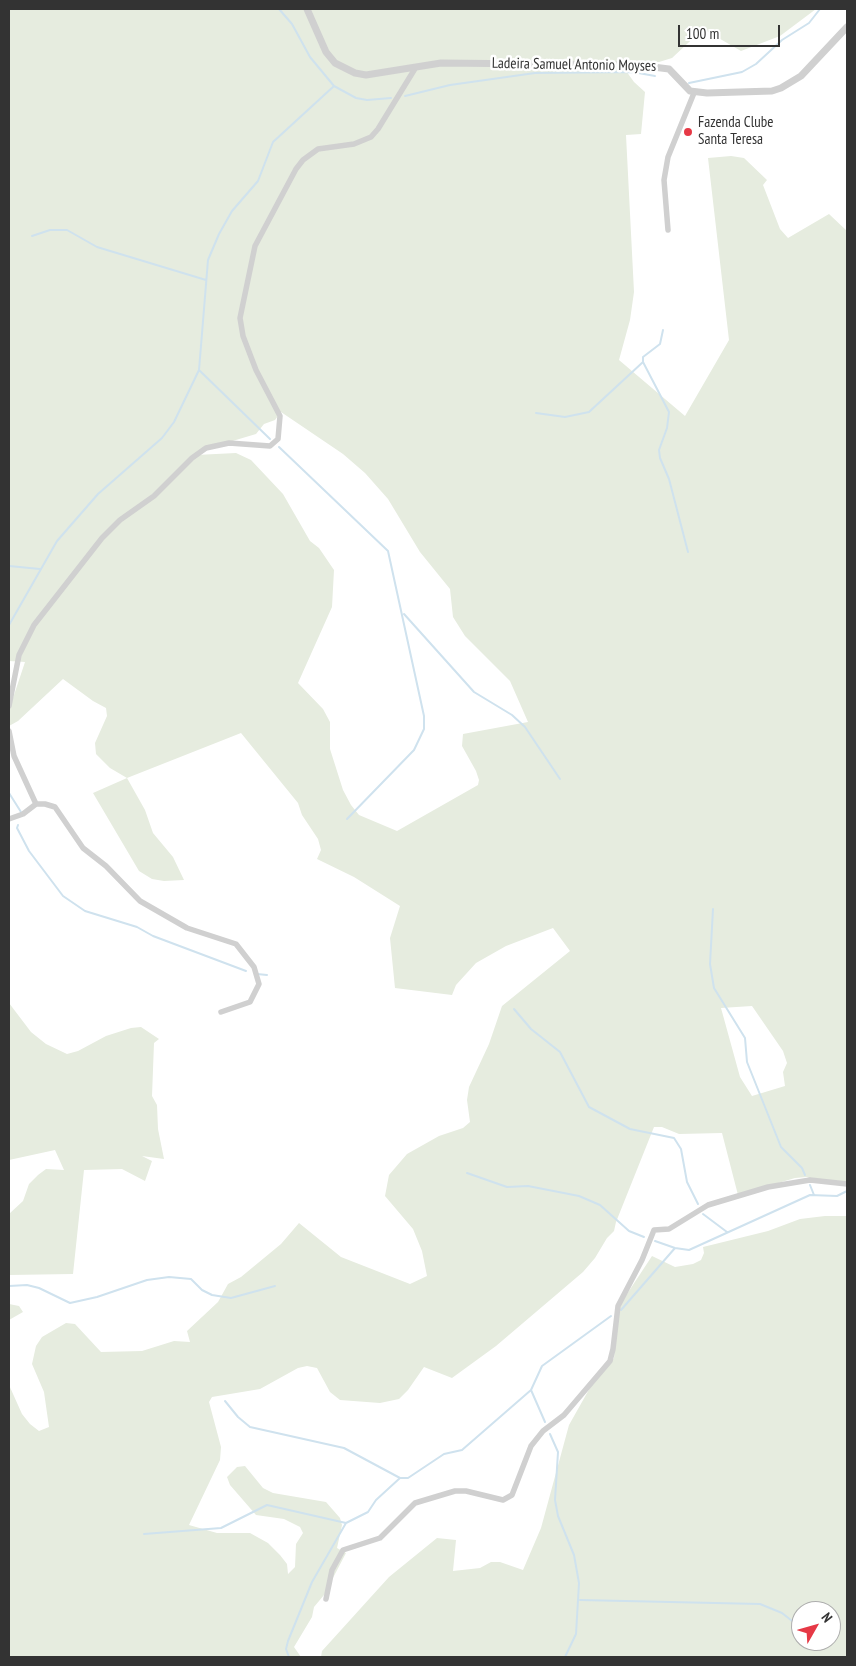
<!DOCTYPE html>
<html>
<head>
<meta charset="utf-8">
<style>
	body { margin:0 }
	#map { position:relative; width:856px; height:1666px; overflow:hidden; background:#fff; font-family:"PT Sans Narrow",sans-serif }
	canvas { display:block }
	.frame { position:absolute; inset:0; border:10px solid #333; pointer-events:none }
	.north { position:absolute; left:791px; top:1601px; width:50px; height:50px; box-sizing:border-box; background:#fff; border:1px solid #adadad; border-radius:50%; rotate:52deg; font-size:14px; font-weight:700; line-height:20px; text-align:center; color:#333 }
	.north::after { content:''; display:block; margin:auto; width:18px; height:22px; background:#e63946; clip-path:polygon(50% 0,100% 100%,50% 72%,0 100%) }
	.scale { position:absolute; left:678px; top:25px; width:102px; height:22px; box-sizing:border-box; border:2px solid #333; border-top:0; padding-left:6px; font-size:15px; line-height:18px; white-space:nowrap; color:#333; -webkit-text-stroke:4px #fff; paint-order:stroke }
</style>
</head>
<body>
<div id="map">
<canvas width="856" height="1666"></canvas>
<div class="frame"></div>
<div class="north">N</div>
<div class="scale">100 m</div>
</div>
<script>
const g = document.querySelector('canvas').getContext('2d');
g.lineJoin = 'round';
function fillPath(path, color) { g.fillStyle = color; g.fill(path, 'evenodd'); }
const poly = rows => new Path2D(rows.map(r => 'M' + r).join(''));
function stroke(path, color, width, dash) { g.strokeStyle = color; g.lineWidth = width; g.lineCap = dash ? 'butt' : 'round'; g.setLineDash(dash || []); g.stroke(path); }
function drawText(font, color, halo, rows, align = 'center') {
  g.font = font + ' "PT Sans Narrow",sans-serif'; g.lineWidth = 5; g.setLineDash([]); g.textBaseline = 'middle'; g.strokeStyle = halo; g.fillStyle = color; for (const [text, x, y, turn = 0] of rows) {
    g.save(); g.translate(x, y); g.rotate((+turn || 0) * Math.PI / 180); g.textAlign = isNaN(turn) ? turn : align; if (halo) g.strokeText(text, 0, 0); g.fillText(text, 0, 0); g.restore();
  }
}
fillPath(poly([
	[9,9,816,9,780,36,741,51,703,29,672,58,659,62,632,64,619,61,634,82,645,92,641,134,626,135,634,292,630,320,619,360,685,416,729,340,708,158,731,156,744,158,767,180,763,185,780,229,788,238,829,214,847,231,847,1186,818,1182,807,1177,795,1178,738,1195,722,1133,679,1134,662,1127,654,1127,616,1222,614,1231,607,1238,595,1258,583,1272,496,1346,452,1378,424,1367,408,1390,399,1399,380,1403,340,1400,330,1392,317,1368,307,1366,298,1368,260,1389,212,1397,209,1402,221,1447,220,1460,189,1525,217,1533,250,1533,268,1543,280,1555,287,1564,288,1574,295,1567,296,1544,303,1533,300,1527,284,1519,256,1515,230,1485,227,1477,237,1467,245,1466,263,1488,273,1493,326,1502,340,1518,342,1525,337,1548,346,1553,324,1595,314,1607,312,1617,294,1647,301,1657,9,1657,9,1385,22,1414,30,1424,39,1431,49,1427,44,1392,32,1364,36,1346,42,1337,66,1323,75,1324,101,1352,142,1351,174,1341,190,1342,187,1331,218,1302,228,1284,241,1277,281,1244,299,1223,341,1257,410,1284,427,1276,422,1251,413,1229,385,1196,389,1175,407,1154,439,1136,463,1128,470,1122,467,1100,469,1087,489,1044,502,1006,570,951,553,928,506,946,476,963,456,985,452,995,395,988,390,938,400,906,354,877,317,859,321,850,318,839,302,815,298,803,241,733,127,778,145,810,153,833,173,857,184,880,164,881,152,879,139,871,93,793,127,778,110,768,96,754,95,743,107,716,106,708,93,701,63,679,18,721,9,726,10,707,25,662,9,661],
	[281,412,343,454,365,473,388,499,420,552,450,589,453,617,465,636,510,681,528,722,463,734,462,746,476,771,479,780,478,785,397,831,359,815,351,805,343,790,330,749,330,722,323,709,298,683,332,607,334,570,319,548,310,541,283,494,251,460,236,453,196,455,219,445,256,434,264,424,275,420],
	[752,1006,783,1051,787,1063,783,1072,785,1086,752,1096,740,1077,721,1008],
	[9,1003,31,1032,46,1044,67,1054,78,1051,106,1036,131,1028,141,1027,159,1039,154,1043,152,1096,157,1105,158,1129,164,1159,142,1156,152,1161,145,1181,122,1169,84,1170,73,1274,9,1275,9,1214,23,1201,29,1184,38,1175,46,1169,64,1170,55,1150,9,1160],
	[825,1216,847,1216,847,1657,321,1657,322,1651,389,1577,437,1538,456,1540,453,1571,480,1568,491,1562,500,1562,523,1570,541,1528,569,1425,591,1386,614,1358,618,1313,623,1300,652,1256,675,1267,693,1264,701,1260,704,1253,703,1247,768,1231,800,1219],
	[801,1611,831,1611,831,1641,801,1641],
	[9,1304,19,1306,23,1312,9,1320]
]), '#e6ecdf');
stroke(poly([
	[279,9,292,24,310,57,334,86,356,98,367,100,391,98],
	[689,83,742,72,756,64,782,40,809,23,820,9],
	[405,96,450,85,535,73,633,72,655,76],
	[32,236,50,230,67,230,97,247,206,280],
	[643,362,669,412,667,428,659,450,660,458,669,479,688,552],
	[199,370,270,439],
	[536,413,565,417,589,412,643,362,643,357,660,344,663,330],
	[279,447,388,551,424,716,424,729,414,750,347,819],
	[9,566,40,569],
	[404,614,474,692,512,715,525,727,560,779],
	[9,625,57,541,98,494,162,438,174,422,199,370,208,260,219,234,232,211,258,181,273,142,334,86],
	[9,793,21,812],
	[18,825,17,828,29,851,63,896,85,911,137,927,153,936,246,971],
	[713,909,710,964,714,988,745,1038,747,1062,781,1147,802,1168,805,1175],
	[257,974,267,975],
	[514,1009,531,1029,560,1052,589,1107,630,1129,674,1138,681,1149,687,1182,698,1204],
	[467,1173,507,1187,528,1186,579,1196,600,1205,629,1231,644,1237],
	[810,1185,814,1195],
	[703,1214,727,1232],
	[655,1241,675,1248,689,1250,810,1195,837,1196,847,1191],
	[9,1286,27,1285,39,1288,70,1303,97,1297,147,1280,169,1277,191,1279,202,1290,212,1295,231,1298,275,1286],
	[621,1310,675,1248],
	[531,1390,545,1422],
	[225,1401,238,1417,250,1427,344,1448,400,1478,408,1478,444,1454,462,1450,531,1390,542,1366,611,1316],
	[550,1434,558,1452,555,1500,558,1516,574,1555,579,1583,576,1634,565,1657],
	[144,1534,221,1528,267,1505,346,1523],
	[580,1600,760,1604,782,1613,801,1628],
	[289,1657,286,1649,288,1641,312,1582,346,1523,368,1512,376,1500,400,1478]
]), '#cfe2ee', 2);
stroke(poly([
	[668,230,664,180,668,157,694,93],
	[9,706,19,655,34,625,102,538,120,520,154,496,192,458,206,448,229,443,270,446,278,439,280,416,256,370,243,336,240,318,255,246,296,169,303,160,318,149,354,144,371,137,378,129,416,67],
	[9,731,14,756,36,804],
	[9,819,23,814,36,804,45,804,55,807,83,848,106,866,140,901,187,928,236,944,254,967,259,984,250,1002,221,1012],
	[326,1599,332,1570,343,1550,380,1538,415,1503,455,1491,466,1491,503,1500,512,1495,531,1446,543,1431,564,1415,610,1361,613,1349,618,1306,642,1260,654,1230,669,1229,708,1205,768,1187,810,1180,847,1184]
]), '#d0d0d0', 5.5);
stroke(poly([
	[307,9,326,52,335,63,355,73,366,75,441,63,637,65,669,69,690,91,707,93,772,91,781,88,801,76,847,27]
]), '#d0d0d0', 7);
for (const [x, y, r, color] of [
	[688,132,5,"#e63946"]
]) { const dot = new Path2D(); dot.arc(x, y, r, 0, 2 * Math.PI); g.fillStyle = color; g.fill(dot); stroke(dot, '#fff', 2); }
drawText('15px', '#333', '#fff', [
	["Ladeira Samuel Antonio Moyses",574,65,1]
]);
drawText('15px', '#333', '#fff', [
	["Fazenda Clube",698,123],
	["Santa Teresa",698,140]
], 'left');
</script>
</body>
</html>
